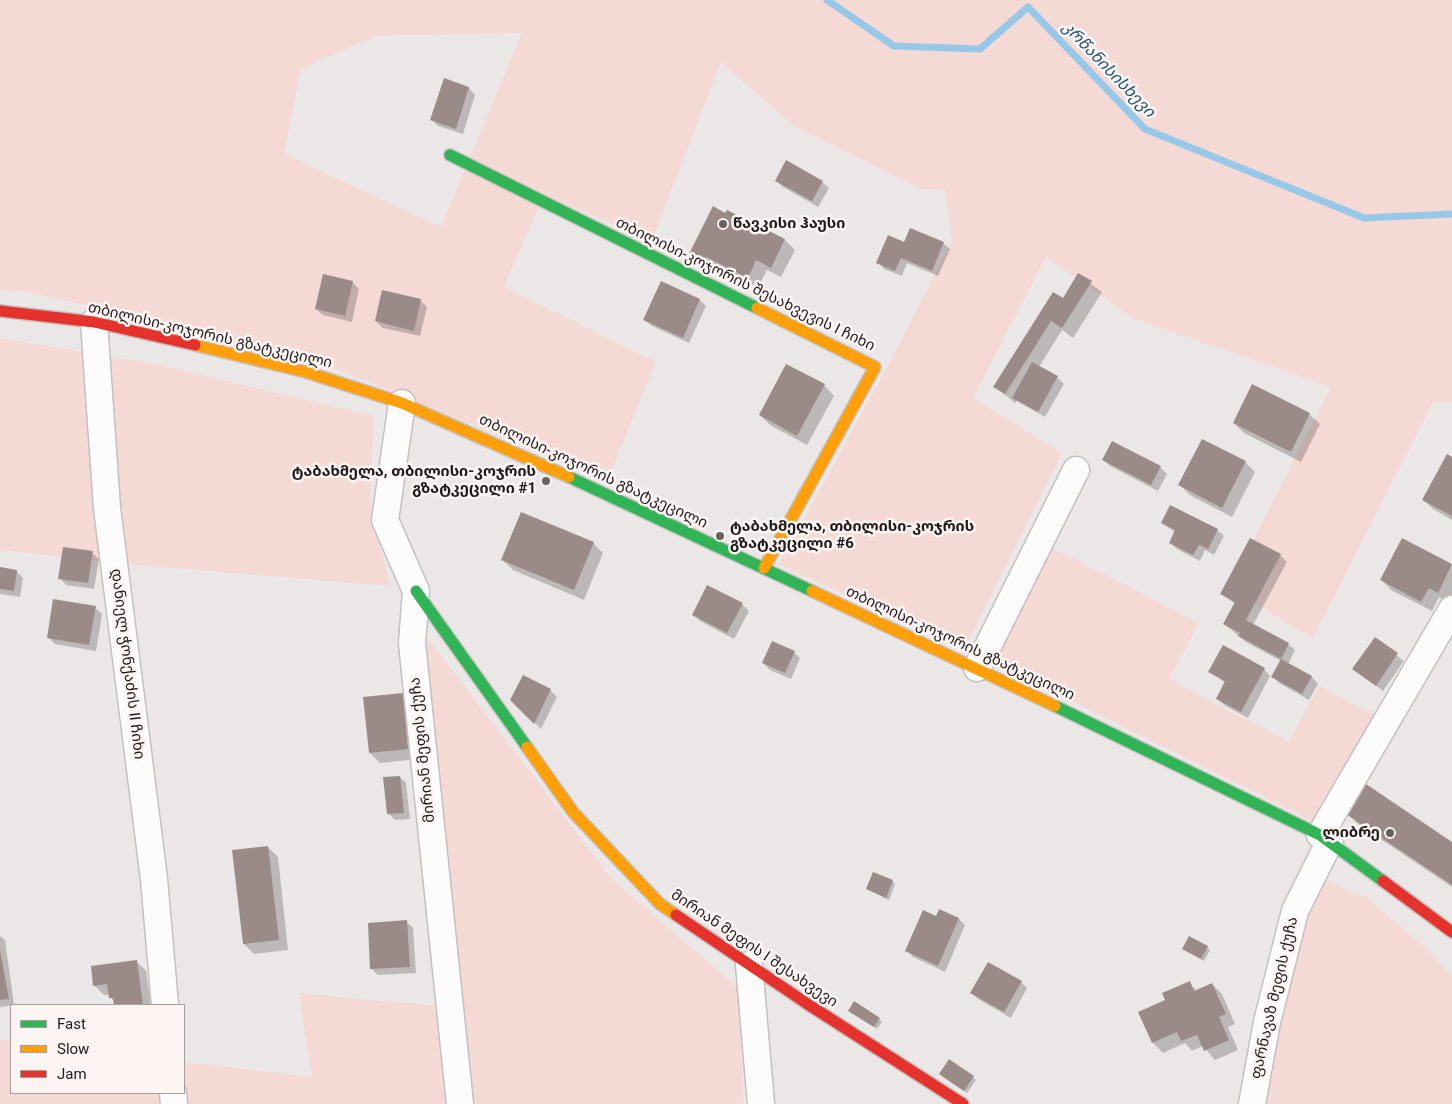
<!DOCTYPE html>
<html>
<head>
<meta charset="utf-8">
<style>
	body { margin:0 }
	#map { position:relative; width:1452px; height:1104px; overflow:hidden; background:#ece7e7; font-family:Roboto,sans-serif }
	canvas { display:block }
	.legend { position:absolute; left:10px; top:1004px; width:175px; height:90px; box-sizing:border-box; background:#fcf4f2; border:1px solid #a39d9c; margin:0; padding:6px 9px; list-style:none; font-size:15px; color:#1e1b1b }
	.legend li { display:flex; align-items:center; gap:10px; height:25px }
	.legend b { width:25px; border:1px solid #a39d9c }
</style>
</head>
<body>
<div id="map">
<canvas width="1452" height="1104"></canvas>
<ul class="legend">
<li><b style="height:6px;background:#30b455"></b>Fast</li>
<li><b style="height:6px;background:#ff9f0a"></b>Slow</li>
<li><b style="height:6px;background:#e5322d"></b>Jam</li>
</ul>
</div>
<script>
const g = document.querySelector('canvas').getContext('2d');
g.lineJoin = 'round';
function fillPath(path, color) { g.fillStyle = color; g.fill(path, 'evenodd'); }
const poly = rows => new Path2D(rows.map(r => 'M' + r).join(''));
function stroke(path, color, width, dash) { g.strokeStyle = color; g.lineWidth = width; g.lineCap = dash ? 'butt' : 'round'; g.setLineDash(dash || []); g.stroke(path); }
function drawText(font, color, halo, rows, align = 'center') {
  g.font = font + ' Roboto,"Noto Sans Georgian",sans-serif'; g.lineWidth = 5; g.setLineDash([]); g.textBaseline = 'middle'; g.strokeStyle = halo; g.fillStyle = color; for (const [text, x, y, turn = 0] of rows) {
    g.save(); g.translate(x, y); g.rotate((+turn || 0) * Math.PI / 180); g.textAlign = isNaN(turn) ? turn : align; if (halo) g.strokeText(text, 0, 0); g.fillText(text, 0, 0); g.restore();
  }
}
fillPath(poly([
	[0,0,1452,0,1452,402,1433,402,1313,638,1229,588,1331,387,1135,319,1046,257,973,398,1062,453,965,647,779,565,891,360,952,241,945,190,922,189,794,126,721,62,652,240,544,195,504,287,656,362,607,481,328,365,145,318,26,292,0,290],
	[522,33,441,227,284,154,301,68,376,36],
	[0,338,160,365,374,416,370,505,390,586,125,564,0,550],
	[1053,548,1199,623,1169,679,1289,742,1319,686,1376,716,1317,823,993,662],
	[423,632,612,879,738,988,744,1104,0,1104,0,1039,11,1041,11,1093,184,1093,184,1062,312,1077,299,993,460,1008],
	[1320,878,1367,898,1422,945,1452,976,1452,1104,1261,1104,1297,914]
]), '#f4d9d5');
fillPath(poly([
	[444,80,469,88,475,95,463,134,438,126,432,120],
	[776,180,822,182,829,188,818,207,783,187],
	[727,212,785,240,795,250,781,277,767,270,758,287,716,266,714,271,701,264,691,254],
	[943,243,950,249,938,276,907,263,902,276,884,269,878,262,905,244],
	[1079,275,1102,292,1073,338,1062,330,1039,367,1057,377,1064,384,1045,417,1017,401,1015,403,994,386,1063,300],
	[352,282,359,289,352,322,323,315,316,309],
	[420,300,427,307,420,336,383,328,376,321],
	[700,300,706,306,689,343,652,326,645,320],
	[824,385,834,396,807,445,770,425,760,415],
	[1309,414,1320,424,1301,462,1244,433,1234,423],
	[1452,458,1452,520,1433,509,1423,499],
	[1104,460,1160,467,1167,474,1158,491,1110,466],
	[1245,462,1255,472,1232,517,1190,495,1180,485],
	[1162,523,1217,530,1224,536,1214,555,1205,550,1200,561,1177,549,1170,543,1176,533],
	[1403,539,1452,566,1452,596,1449,603,1439,597,1432,611,1391,590,1381,579],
	[593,543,603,553,584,600,513,570,503,560],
	[92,553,99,559,94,589,66,585,60,578],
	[1280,555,1287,562,1253,625,1288,644,1295,650,1288,664,1312,677,1318,684,1309,700,1279,683,1273,676,1281,661,1246,642,1224,624,1235,604,1222,594],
	[0,569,16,571,23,578,20,597,0,594],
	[742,604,749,611,734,639,700,621,693,615],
	[95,608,102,614,96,651,55,644,48,637],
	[1375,639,1404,661,1383,691,1354,669],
	[794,652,800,658,791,679,770,670,763,663],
	[1264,669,1270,676,1248,718,1224,705,1217,698,1225,683,1210,672],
	[550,690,557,697,541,729,512,700],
	[402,694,412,704,418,759,380,763,370,753],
	[400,777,406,783,410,819,395,820,389,814],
	[1348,814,1452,843,1452,887,1358,824],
	[268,847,278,857,288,950,254,954,244,944],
	[892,881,895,884,889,900,867,889],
	[940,910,959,919,965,925,945,972,913,957,907,951,937,917],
	[407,922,413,928,416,973,378,975,371,968],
	[0,936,5,940,14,1005,0,1007],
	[1207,947,1210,950,1204,961,1187,951],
	[136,961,146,971,151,1005,115,1005,110,995,104,995,94,985],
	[1021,982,1027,988,1011,1018,978,999,972,993],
	[1189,983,1197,991,1212,984,1222,994,1235,1024,1228,1027,1238,1050,1215,1060,1203,1046,1192,1051,1185,1043,1163,1053,1153,1043,1140,1013,1167,1001],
	[852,1013,879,1019,882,1022,877,1029],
	[943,1077,973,1077,976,1080,967,1093]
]), '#0003');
stroke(poly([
	[827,0,894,46,980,49,1028,7,1145,129,1364,218,1452,214]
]), '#97c8e8', 7);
fillPath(poly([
	[444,78,469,87,456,129,430,120],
	[786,160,823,181,812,201,775,181],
	[713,206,725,213,727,210,785,239,771,268,756,260,748,278,706,257,704,262,689,254],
	[910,228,944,242,932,271,901,258,895,271,876,263,888,235,904,242],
	[1078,273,1092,281,1062,328,1051,321,1005,394,993,387,1053,292,1063,298],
	[323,274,353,281,345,316,315,309],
	[661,281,700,299,683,338,643,320],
	[382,290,421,299,414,331,375,321],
	[1032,362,1058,376,1038,412,1012,398],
	[786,364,825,384,797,436,759,415],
	[1252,384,1310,413,1291,452,1233,423],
	[1202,439,1246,461,1222,508,1178,485],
	[1112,441,1161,466,1151,485,1102,460],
	[1447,454,1452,457,1452,516,1422,500],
	[1170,505,1218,529,1208,549,1199,545,1193,555,1169,543,1175,530,1161,523],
	[521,512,594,542,574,590,501,560],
	[1250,538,1281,554,1246,620,1289,643,1281,659,1238,636,1240,633,1223,624,1235,602,1220,594],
	[1402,538,1452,564,1438,593,1429,588,1421,602,1380,580],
	[63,547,93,551,88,583,58,579],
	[0,567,17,570,14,591,0,589],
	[707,585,743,603,727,633,692,615],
	[53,599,96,606,89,645,47,638],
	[1375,637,1398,653,1376,686,1352,669],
	[772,641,795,651,785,673,762,663],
	[1223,645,1265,668,1241,712,1216,699,1225,681,1208,672],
	[1281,659,1312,676,1302,694,1271,677],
	[523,675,551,689,534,724,510,700],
	[403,693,408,749,369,753,363,697],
	[400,776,404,813,387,814,383,777],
	[1366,784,1452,842,1452,885,1346,814],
	[268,846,279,940,243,944,232,850],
	[873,872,893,880,886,898,866,889],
	[939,909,959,918,938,966,905,951,923,910,936,916],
	[407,920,410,967,370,969,368,923],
	[1189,936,1208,946,1201,959,1182,949],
	[0,950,9,999,0,1000],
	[137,960,143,1005,114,1005,113,998,109,998,107,984,93,986,91,966],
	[988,962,1022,981,1004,1012,970,993],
	[1190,981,1194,991,1212,983,1226,1014,1219,1017,1229,1040,1204,1051,1197,1035,1181,1041,1177,1032,1152,1043,1138,1012,1165,1000,1162,993],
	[854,1001,880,1018,874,1027,848,1011],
	[949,1059,974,1076,964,1091,939,1074]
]), '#9a8b89');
const street = poly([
	[94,322,107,508,154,879,165,1005],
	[402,403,385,520,416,591,412,643,460,1104],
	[977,668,1076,470],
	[1320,835,1452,609],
	[749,965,761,1104],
	[173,1093,174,1104],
	[1252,1104,1267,1022,1295,911,1330,841]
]);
const fast = poly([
	[450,155,757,308],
	[569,477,812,591],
	[416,591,527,747],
	[1055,706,1320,835,1383,881]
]);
const slow = poly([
	[757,308,875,367,764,568],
	[195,345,306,372,402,403,569,477],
	[812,591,1055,706],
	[527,747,573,812,660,904,676,915]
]);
const jam = poly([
	[0,311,94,322,195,345],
	[1383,881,1452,932],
	[676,915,806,1003,963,1104]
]);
stroke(street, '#c4c0c0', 29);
stroke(fast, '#c4c0c0', 14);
stroke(slow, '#c4c0c0', 14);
stroke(jam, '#c4c0c0', 14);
stroke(street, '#fcfbfb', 26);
stroke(fast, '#30b455', 11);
stroke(slow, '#ff9f0a', 11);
stroke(jam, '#e5322d', 11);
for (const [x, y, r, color] of [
	[723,224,5,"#666262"],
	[546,481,5,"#666262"],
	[720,536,5,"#666262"],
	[1390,833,5,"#666262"]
]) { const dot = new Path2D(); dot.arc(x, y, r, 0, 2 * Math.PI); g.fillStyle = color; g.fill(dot); stroke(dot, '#fcf4f2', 2); }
drawText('bold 15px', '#1e1b1b', '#fcf4f2', [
	["წავკისი ჰაუსი",733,224],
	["ტაბახმელა, თბილისი-კოჯრის",536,472,"right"],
	["გზატკეცილი #1",536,489,"right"],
	["ტაბახმელა, თბილისი-კოჯრის",730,527],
	["გზატკეცილი #6",730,544],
	["ლიბრე",1380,833,"right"]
], 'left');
drawText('15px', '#1e1b1b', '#fcf4f2', [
	["თბილისი-კოჯორის შესახვევის I ჩიხი",745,285,26],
	["თბილისი-კოჯორის გზატკეცილი",210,336,13],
	["თბილისი-კოჯორის გზატკეცილი",593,472,25],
	["თბილისი-კოჯორის გზატკეცილი",960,644,25],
	["დანიელ ჭონქაძის II ჩიხი",127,664,83],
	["მირიან მეფის ქუჩა",423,750,-96],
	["მირიან მეფის I შესახვევი",754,949,34],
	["ფარნავაზ მეფის ქუჩა",1275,998,-77]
]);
drawText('italic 16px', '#1b5271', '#fcf4f2', [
	["კრწანისისხევი",1108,70,46]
]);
</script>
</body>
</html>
